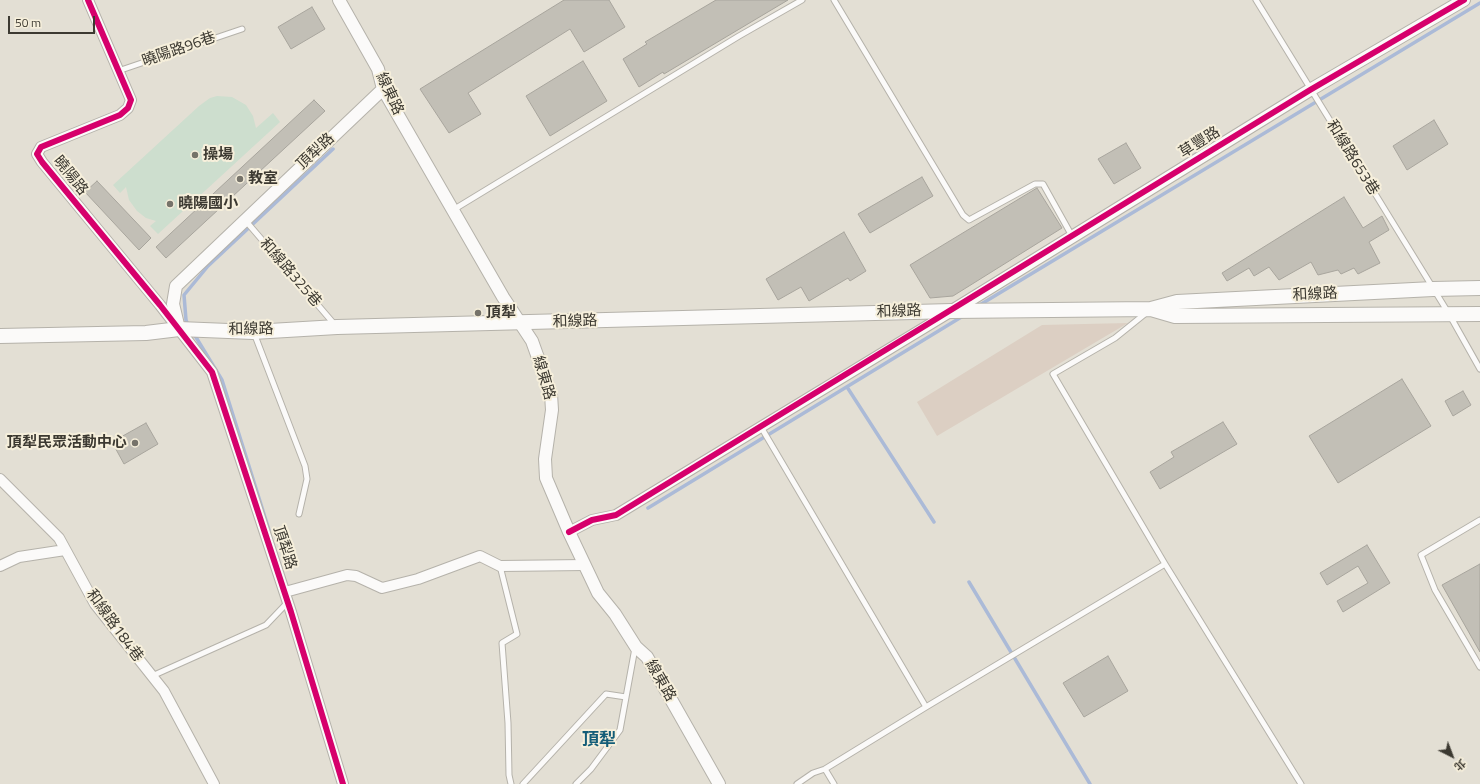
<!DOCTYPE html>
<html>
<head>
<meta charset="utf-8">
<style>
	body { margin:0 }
	#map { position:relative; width:1480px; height:784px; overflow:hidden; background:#e3dfd4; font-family:"Titillium Web","Noto Sans TC",sans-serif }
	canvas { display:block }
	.north { position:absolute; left:1432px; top:736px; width:40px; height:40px; -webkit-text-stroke:3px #f6efdb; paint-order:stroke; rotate:138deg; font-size:11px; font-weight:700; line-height:16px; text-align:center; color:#3c3931 }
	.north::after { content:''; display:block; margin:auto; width:14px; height:18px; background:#3c3931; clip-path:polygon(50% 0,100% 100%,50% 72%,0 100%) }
	.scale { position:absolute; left:8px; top:16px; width:87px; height:18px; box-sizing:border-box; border:2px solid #3c3931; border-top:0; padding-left:5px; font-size:12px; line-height:14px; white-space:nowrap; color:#3c3931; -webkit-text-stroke:3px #f6efdb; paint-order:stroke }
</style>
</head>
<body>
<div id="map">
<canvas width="1480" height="784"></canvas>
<div class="north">北</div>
<div class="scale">50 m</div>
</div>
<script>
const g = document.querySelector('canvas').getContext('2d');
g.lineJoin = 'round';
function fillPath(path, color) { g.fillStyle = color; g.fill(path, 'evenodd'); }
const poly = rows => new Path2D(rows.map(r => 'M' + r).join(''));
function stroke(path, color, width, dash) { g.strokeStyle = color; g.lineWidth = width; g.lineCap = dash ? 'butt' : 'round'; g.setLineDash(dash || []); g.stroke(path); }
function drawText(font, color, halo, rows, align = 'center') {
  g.font = font + ' "Titillium Web","Noto Sans TC",sans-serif'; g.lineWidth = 4; g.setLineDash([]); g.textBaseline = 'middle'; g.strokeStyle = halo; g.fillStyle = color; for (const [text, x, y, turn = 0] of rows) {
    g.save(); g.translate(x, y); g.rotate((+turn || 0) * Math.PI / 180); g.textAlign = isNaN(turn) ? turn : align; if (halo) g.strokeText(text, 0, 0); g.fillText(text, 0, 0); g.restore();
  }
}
fillPath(poly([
	[1128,323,937,436,917,402,1042,325]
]), '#dccfc3');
fillPath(poly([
	[217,96,232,97,246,105,253,116,256,128,273,113,280,122,158,234,150,226,156,221,146,218,137,211,129,200,126,187,120,193,113,185,199,106,210,98]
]), '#cddece');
stroke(poly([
	[978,306,1480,3],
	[188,325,186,320,184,295,208,266,333,149],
	[194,334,222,380,269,530],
	[847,387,934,522],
	[648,508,963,316],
	[969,582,1090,784]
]), '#abbad7', 3.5);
const building = poly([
	[564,0,609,0,625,27,584,52,570,29,468,93,481,114,449,133,420,89,564,0],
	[716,0,788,0,664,74,663,72,639,87,623,59,647,44,645,42,716,0],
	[312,7,325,29,291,49,278,27,312,7],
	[583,61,607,101,550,136,526,96,583,61],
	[314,100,325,111,166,258,156,247,314,100],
	[1434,120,1448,144,1407,170,1393,146,1434,120],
	[1126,143,1141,168,1114,184,1098,159,1126,143],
	[922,177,933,196,870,233,858,214,922,177],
	[97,181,151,238,139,250,85,192,97,181],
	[1037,188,1062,228,953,296,930,298,910,265,1037,188],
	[1344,197,1363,228,1382,216,1389,230,1369,242,1380,263,1358,274,1354,268,1341,274,1338,270,1318,275,1311,262,1279,280,1269,267,1254,276,1249,268,1227,281,1222,273,1344,197],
	[844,232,866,271,850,281,848,278,809,301,801,287,778,300,766,279,844,232],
	[1402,379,1431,426,1338,483,1309,436,1402,379],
	[1463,391,1471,405,1453,416,1445,401,1463,391],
	[1223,422,1237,444,1160,489,1150,472,1174,457,1171,452,1223,422],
	[146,423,158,444,124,464,112,442,146,423],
	[1367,545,1390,583,1343,612,1337,601,1368,583,1358,566,1327,585,1320,573,1367,545],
	[1480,564,1480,652,1442,585,1480,564],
	[1108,656,1128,691,1084,717,1063,683,1108,656]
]);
fillPath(building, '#c2bfb6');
stroke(building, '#a8a59d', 1);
const service = poly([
	[834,0,963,215,969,220,1035,184,1043,184,1072,236],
	[1256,0,1449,314,1480,369],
	[118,71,242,29],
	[453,210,739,36,802,0],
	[245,220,335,325],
	[1146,313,1115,338,1053,374,1165,564,1301,784],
	[254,333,305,466,307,479,299,514],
	[761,427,926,707],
	[1480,520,1421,555,1435,590,1480,667],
	[500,566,517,634,502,643,508,723,509,775,511,784],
	[152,676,266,625,288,602],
	[523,784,606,694,626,697],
	[576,784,591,769,620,730,635,648],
	[797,784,813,773,825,769],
	[834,784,825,769,926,707,1165,564]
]);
const minor = poly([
	[88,0,131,100,128,108,120,115,41,147,37,154,42,162,160,305,212,372,291,612,343,784],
	[0,479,59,538,95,604,164,691,214,784],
	[569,532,592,520,616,515,950,312],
	[0,566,19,557,65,550],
	[285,592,347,575,356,576,382,588,418,579,480,556,500,566,585,565]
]);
const tertiary = poly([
	[339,0,378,69,383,89,503,297,532,341,551,394,552,410,545,459,546,478,569,532,598,593,615,614,636,647,647,657,719,784],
	[952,311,1310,90,1464,0],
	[179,329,173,304,176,286,383,89]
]);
const secondary = poly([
	[1151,309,1175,316,1480,314],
	[0,336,146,333,179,329,253,332,337,327,952,311,1151,309,1177,302,1433,289,1480,288]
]);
stroke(service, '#b5b2aa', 7);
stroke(minor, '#b5b2aa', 12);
stroke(tertiary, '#b5b2aa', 14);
stroke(secondary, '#b5b2aa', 16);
stroke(service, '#fbfaf9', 5);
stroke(minor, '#fbfaf9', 10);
stroke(tertiary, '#fbfaf9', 12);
stroke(secondary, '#fbfaf9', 14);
stroke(poly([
	[88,0,131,100,128,108,120,115,41,147,37,154,42,162,160,305,212,372,291,612,343,784],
	[569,532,592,520,616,515,1310,90,1464,0]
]), '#d6006c', 6);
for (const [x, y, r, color] of [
	[195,155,4,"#76736a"],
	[240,179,4,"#76736a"],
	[170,204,4,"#76736a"],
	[478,313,4,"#76736a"],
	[135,443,4,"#76736a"]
]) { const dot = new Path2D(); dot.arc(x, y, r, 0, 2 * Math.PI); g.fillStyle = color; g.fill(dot); stroke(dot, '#f6efdb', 1.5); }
drawText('15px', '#3c3931', '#f6efdb', [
	["曉陽路96巷",179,50,-19],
	["線東路",389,94,65],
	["草豐路",1200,143,-32],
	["頂犁路",316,152,-43],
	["和線路653巷",1352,158,58],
	["曉陽路",70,176,51],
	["和線路325巷",290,273,49],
	["和線路",1315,295,-3],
	["和線路",899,312,-2],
	["和線路",575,322,-2],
	["和線路",251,330,-1],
	["線東路",543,378,74],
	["頂犁路",284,548,72],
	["和線路184巷",114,626,54],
	["線東路",660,681,60]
]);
drawText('bold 15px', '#3c3931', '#f6efdb', [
	["操場",203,155],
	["教室",248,179],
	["曉陽國小",178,204],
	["頂犁",486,313],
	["頂犁民眾活動中心",127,443,"right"]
], 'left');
drawText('bold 17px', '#145d78', '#f6efdb', [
	["頂犁",599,741]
]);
</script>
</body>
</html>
